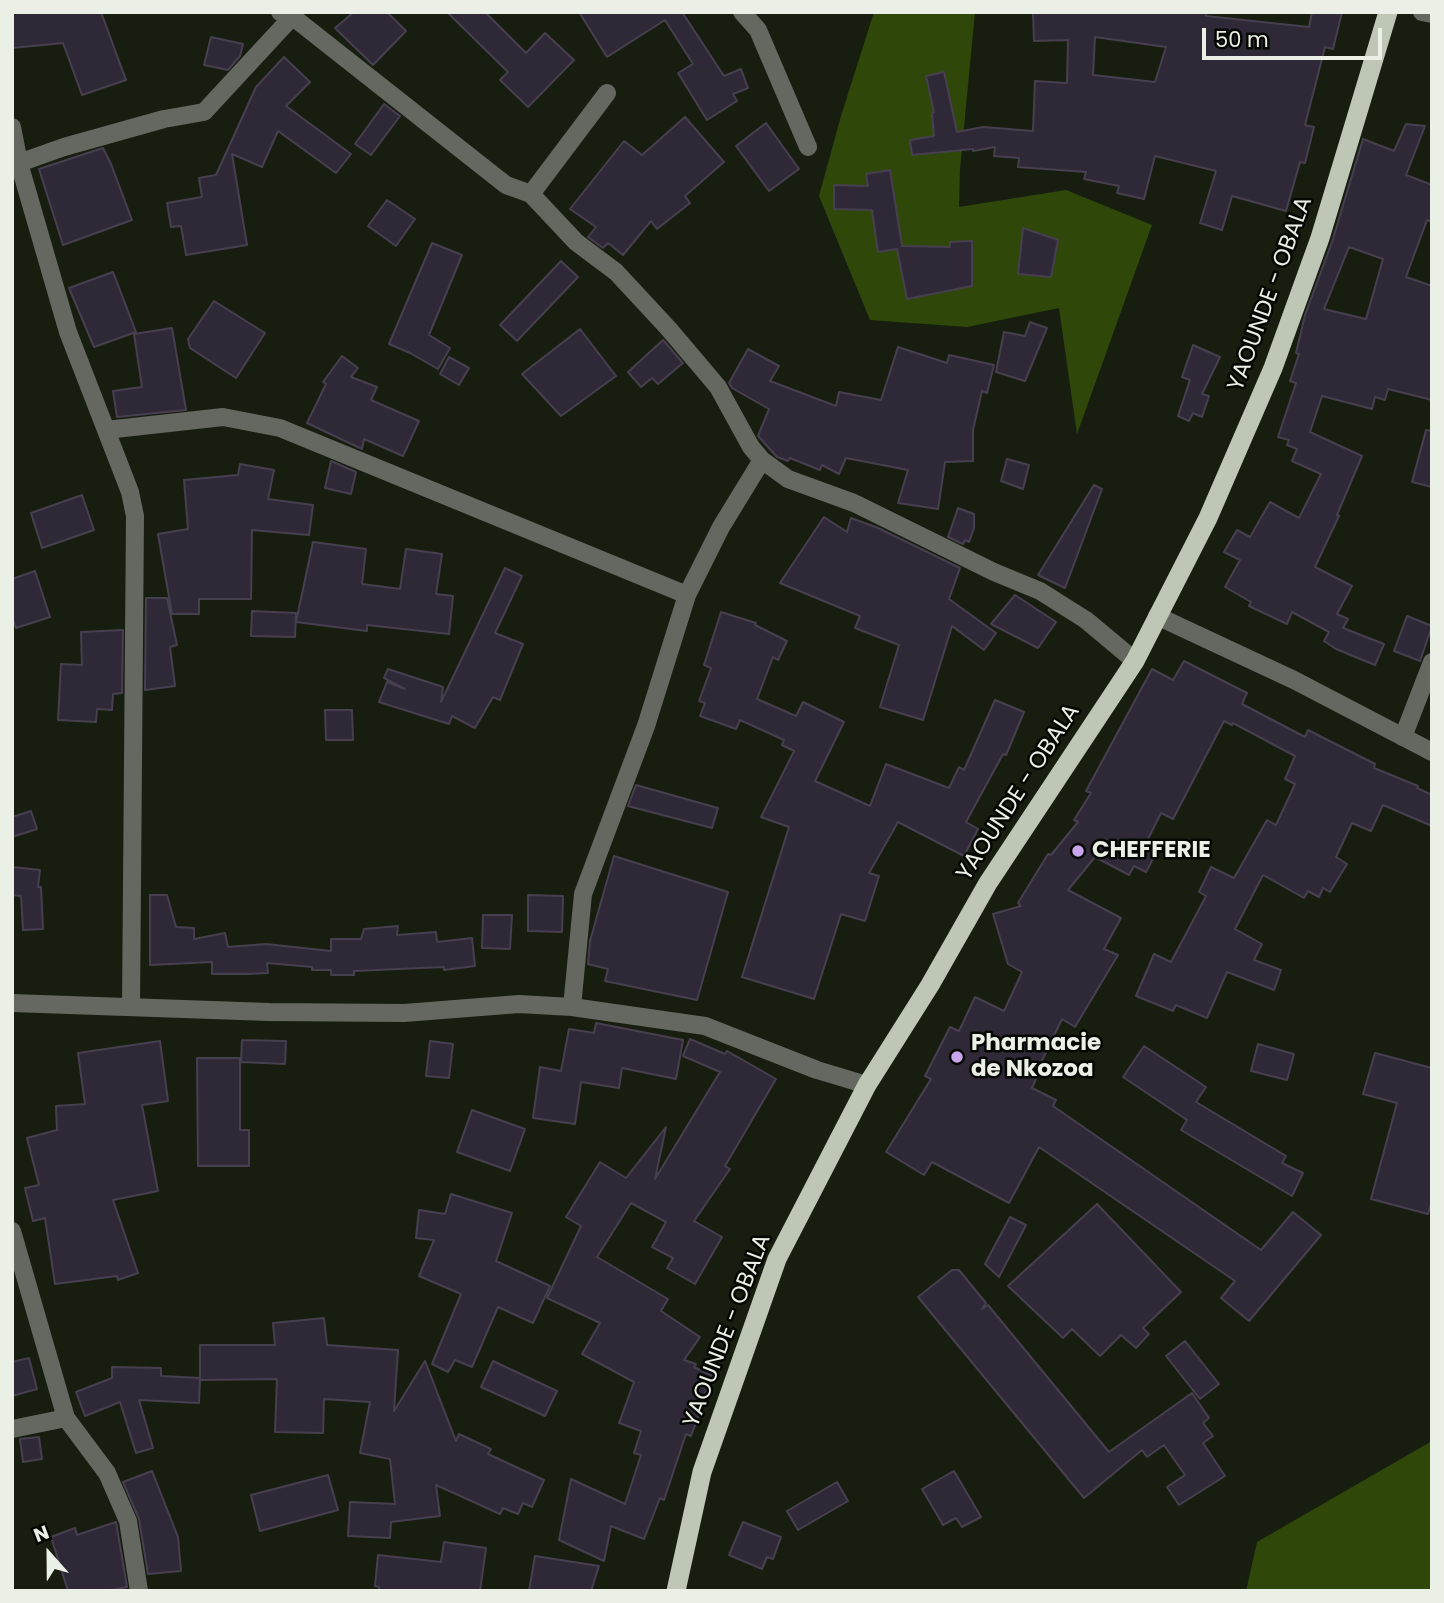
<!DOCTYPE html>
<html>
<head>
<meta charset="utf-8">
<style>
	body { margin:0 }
	#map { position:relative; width:1444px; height:1603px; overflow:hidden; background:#171e10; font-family:Poppins,sans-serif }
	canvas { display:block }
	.frame { position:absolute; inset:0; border:14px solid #ebf0e6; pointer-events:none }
	.north { position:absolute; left:14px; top:1519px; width:70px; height:70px; -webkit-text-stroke:5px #050703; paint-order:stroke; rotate:339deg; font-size:19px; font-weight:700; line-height:28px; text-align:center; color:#ebf0e6 }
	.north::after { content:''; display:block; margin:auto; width:24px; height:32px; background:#ebf0e6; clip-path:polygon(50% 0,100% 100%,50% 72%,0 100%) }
	.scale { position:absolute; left:1202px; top:28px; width:180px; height:32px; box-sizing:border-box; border:4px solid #ebf0e6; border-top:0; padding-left:9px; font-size:21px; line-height:24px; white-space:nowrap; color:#ebf0e6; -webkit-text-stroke:5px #050703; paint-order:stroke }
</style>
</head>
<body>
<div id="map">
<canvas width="1444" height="1603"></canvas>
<div class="frame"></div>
<div class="north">N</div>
<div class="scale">50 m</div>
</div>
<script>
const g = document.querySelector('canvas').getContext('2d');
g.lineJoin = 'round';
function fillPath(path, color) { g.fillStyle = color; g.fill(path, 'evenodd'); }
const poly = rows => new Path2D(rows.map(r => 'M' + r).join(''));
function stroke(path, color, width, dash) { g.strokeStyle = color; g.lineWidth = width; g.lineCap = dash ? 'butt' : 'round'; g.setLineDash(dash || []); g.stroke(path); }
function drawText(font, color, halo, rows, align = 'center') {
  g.font = font + ' Poppins,sans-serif'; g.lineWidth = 5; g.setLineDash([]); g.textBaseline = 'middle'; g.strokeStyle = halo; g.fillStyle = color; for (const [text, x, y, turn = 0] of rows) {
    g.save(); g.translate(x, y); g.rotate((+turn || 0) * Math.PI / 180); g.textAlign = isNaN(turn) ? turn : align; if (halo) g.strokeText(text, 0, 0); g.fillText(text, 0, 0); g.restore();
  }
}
fillPath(poly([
	[874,12,975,12,960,169,959,207,1066,190,1152,225,1077,434,1059,308,967,327,870,320,819,196,841,116],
	[1432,1441,1432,1591,1246,1591,1257,1542]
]), '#2f480a');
const building = poly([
	[12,12,101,12,126,80,82,95,63,43,12,48,12,12],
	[354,12,387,12,406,31,373,65,335,28,354,12],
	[447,12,485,12,526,53,545,33,574,60,528,107,500,80,508,72,447,12],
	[579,12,682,12,724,76,741,69,748,88,733,94,737,101,707,120,678,73,693,64,665,20,607,57,579,12],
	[1033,12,1206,12,1206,16,1309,27,1312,12,1342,12,1333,49,1325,47,1305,125,1314,127,1305,163,1300,162,1286,211,1232,196,1222,230,1200,223,1216,171,1155,156,1144,199,1117,193,1119,186,1084,179,1086,172,1018,167,1019,158,994,156,995,147,973,151,973,149,912,155,910,140,934,136,932,113,934,112,926,76,944,72,957,132,983,127,1033,131,1035,81,1067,83,1068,40,1034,41,1033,12],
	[1095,37,1166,47,1155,82,1093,75,1095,37],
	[211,37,243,44,240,56,228,70,204,65,211,37],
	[284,57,310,82,286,106,351,154,336,173,278,131,262,167,232,154,247,245,186,255,181,226,171,227,167,203,202,197,199,178,216,175,256,87,284,57],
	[384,104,400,116,371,155,355,144,384,104],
	[685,117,724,162,685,196,690,203,657,229,651,221,623,255,608,243,603,248,588,237,596,227,570,209,624,141,642,155,685,117],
	[766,123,799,169,769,191,736,146,766,123],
	[1406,124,1425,126,1406,175,1432,185,1432,222,1427,220,1406,277,1432,286,1432,400,1388,389,1385,400,1375,397,1372,409,1322,396,1310,432,1362,456,1337,515,1339,516,1315,567,1352,586,1337,614,1348,619,1343,628,1384,644,1375,665,1336,649,1324,641,1329,632,1292,612,1287,624,1249,606,1251,602,1225,587,1240,560,1224,552,1237,530,1250,537,1270,502,1299,518,1321,474,1292,461,1297,449,1287,445,1289,440,1278,437,1296,383,1290,381,1299,354,1296,353,1305,315,1332,242,1363,139,1394,151,1406,124],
	[1349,247,1383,259,1366,319,1324,309,1349,247],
	[103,148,111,164,132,220,63,245,39,169,103,148],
	[890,170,902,246,950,247,950,242,972,241,972,286,907,299,897,249,878,252,872,210,834,209,834,185,868,186,866,174,890,170],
	[387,200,415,219,396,246,368,226,387,200],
	[1023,228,1058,240,1051,277,1018,274,1023,228],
	[432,243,462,255,429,335,450,348,438,369,410,353,389,344,432,243],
	[561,261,578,277,517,341,500,325,561,261],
	[113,272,136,332,94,347,69,288,113,272],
	[214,301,265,333,236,378,190,348,188,339,214,301],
	[1030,322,1047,328,1025,381,996,372,1004,332,1025,336,1030,322],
	[172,328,186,410,117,417,113,391,142,387,134,334,172,328],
	[580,329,616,376,561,416,522,374,580,329],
	[663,340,683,363,658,384,652,378,641,387,628,372,663,340],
	[1193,345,1220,357,1202,394,1209,396,1202,417,1193,413,1189,421,1178,416,1190,380,1182,377,1193,345],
	[898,347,947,363,949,355,994,365,987,393,982,391,973,430,973,461,945,462,938,509,898,503,908,470,846,458,839,474,822,465,820,470,790,458,788,461,777,457,758,436,769,409,732,388,729,383,748,349,779,366,770,381,836,406,839,392,881,400,898,347],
	[342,356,358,368,351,377,377,387,371,400,419,421,403,456,364,439,362,449,307,423,326,384,323,382,342,356],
	[449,357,469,368,459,385,440,374,449,357],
	[1426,430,1432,431,1432,487,1412,482,1426,430],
	[1007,459,1029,465,1023,489,1001,481,1007,459],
	[331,461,356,472,351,494,325,488,331,461],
	[240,464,274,470,268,499,313,505,309,535,252,530,251,599,199,599,199,614,172,614,158,534,188,529,184,480,238,475,240,464],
	[1094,485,1102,489,1065,588,1038,575,1094,485],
	[82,495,94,530,42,548,31,513,82,495],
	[958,508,974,514,974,528,969,542,965,540,963,544,948,537,958,508],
	[824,517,847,532,851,518,878,528,960,568,949,599,996,633,984,650,952,626,923,720,880,707,899,645,855,628,860,616,780,583,824,517],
	[313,542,366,549,362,584,400,589,406,549,442,554,436,594,453,596,449,634,367,625,367,631,296,622,313,542],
	[505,568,522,576,495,633,523,644,500,700,493,697,475,728,452,716,449,724,379,702,387,682,405,689,384,678,388,669,443,687,441,702,505,568],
	[35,571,50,617,16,628,12,616,12,579,35,571],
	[1015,595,1056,622,1038,648,991,624,1015,595],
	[146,598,167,598,177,645,170,647,175,686,145,690,146,598],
	[252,611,296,613,295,637,251,636,252,611],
	[721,612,756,623,755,625,787,641,778,660,773,657,757,699,796,716,803,702,844,722,815,781,870,806,886,764,949,788,959,767,964,770,995,700,1024,712,1006,755,1003,754,966,822,978,829,964,856,898,822,869,873,879,876,865,921,841,914,814,999,742,977,789,827,761,817,794,751,782,745,784,740,740,720,736,729,700,716,705,703,699,701,711,668,704,665,721,612],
	[1407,616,1432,626,1420,661,1394,651,1407,616],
	[123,630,122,693,113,694,112,710,97,709,96,722,58,720,61,664,82,665,81,632,123,630],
	[1184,661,1247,693,1242,704,1305,737,1308,730,1375,764,1374,768,1418,786,1417,788,1432,795,1432,826,1383,805,1371,831,1352,823,1336,857,1347,864,1330,892,1323,888,1319,897,1308,891,1304,898,1263,875,1235,929,1262,944,1254,960,1281,970,1274,990,1227,972,1207,1018,1176,1005,1173,1011,1136,996,1154,954,1171,962,1206,896,1199,892,1211,867,1234,878,1267,820,1276,825,1295,784,1285,779,1295,756,1233,723,1232,725,1224,721,1173,819,1161,813,1143,849,1155,855,1146,872,1134,866,1129,875,1095,857,1068,890,1121,918,1104,949,1118,955,1075,1027,1062,1019,1036,1073,1038,1074,1032,1088,1056,1100,1053,1106,1261,1250,1293,1212,1321,1235,1249,1321,1221,1298,1235,1281,1039,1147,1009,1203,932,1162,924,1175,886,1152,931,1079,925,1076,950,1027,959,1031,975,997,1004,1011,1022,972,1008,964,993,914,1021,906,1018,903,1048,854,1051,855,1078,822,1074,820,1091,793,1086,791,1152,669,1173,680,1184,661],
	[325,710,352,710,353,740,326,740,325,710],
	[636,785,718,808,712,828,628,806,636,785],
	[31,811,37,829,12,837,12,817,31,811],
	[614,856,728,892,697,1000,605,981,608,969,588,964,590,941,614,856],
	[12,867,40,870,38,887,41,887,43,929,23,930,21,896,12,895,12,867],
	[150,895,167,895,176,927,194,928,194,939,225,933,228,947,266,944,331,951,331,939,361,939,364,929,398,926,397,935,436,932,437,942,472,938,475,966,444,970,444,967,354,971,354,975,331,975,331,970,312,970,312,967,267,963,268,973,248,974,212,974,212,962,150,965,150,895],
	[528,895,563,896,562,932,528,931,528,895],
	[483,915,512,915,510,949,482,948,483,915],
	[596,1023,683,1040,676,1079,622,1068,619,1088,581,1082,575,1124,533,1118,540,1067,561,1071,569,1029,594,1033,596,1023],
	[690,1039,725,1054,727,1051,776,1079,725,1166,730,1169,694,1221,722,1237,695,1284,667,1268,673,1258,652,1247,666,1222,631,1203,597,1257,668,1299,661,1311,700,1337,684,1360,696,1364,694,1367,713,1376,701,1403,703,1404,691,1436,686,1434,664,1500,660,1498,644,1539,611,1526,604,1561,559,1540,571,1479,625,1504,641,1455,634,1453,641,1431,619,1423,634,1382,582,1354,600,1323,547,1298,581,1226,566,1217,600,1162,626,1178,666,1127,655,1179,720,1072,683,1056,690,1039],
	[242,1040,286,1041,285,1064,241,1062,242,1040],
	[160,1041,168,1101,142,1105,158,1191,113,1200,138,1273,118,1280,117,1276,55,1284,45,1218,33,1221,25,1188,39,1185,27,1138,57,1130,56,1106,85,1104,78,1053,160,1041],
	[430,1041,453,1044,449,1078,426,1076,430,1041],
	[1258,1044,1294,1054,1287,1080,1251,1071,1258,1044],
	[1144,1046,1206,1087,1196,1102,1286,1156,1282,1163,1303,1173,1292,1196,1181,1130,1187,1120,1123,1077,1144,1046],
	[1375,1053,1432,1068,1432,1200,1428,1214,1371,1199,1397,1103,1363,1094,1375,1053],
	[197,1058,240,1058,240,1130,249,1130,249,1166,198,1166,197,1058],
	[472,1110,525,1129,510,1171,457,1152,472,1110],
	[451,1194,512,1213,496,1261,550,1286,533,1323,498,1307,472,1367,455,1360,448,1372,432,1364,461,1294,419,1276,434,1240,416,1238,419,1210,445,1214,451,1194],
	[1097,1204,1181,1292,1143,1328,1149,1334,1136,1348,1121,1335,1100,1356,1072,1329,1063,1338,1008,1286,1097,1204],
	[1010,1217,1026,1225,999,1277,985,1264,1010,1217],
	[952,1270,959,1270,986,1303,982,1309,988,1305,1109,1452,1192,1393,1209,1418,1203,1423,1213,1436,1203,1443,1225,1476,1179,1505,1167,1487,1185,1475,1164,1445,1147,1457,1142,1450,1084,1498,918,1297,952,1270],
	[324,1318,327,1345,398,1350,394,1411,425,1361,456,1441,459,1434,491,1449,488,1454,544,1480,532,1507,523,1503,518,1514,503,1508,500,1514,436,1485,440,1516,391,1522,390,1538,348,1536,350,1502,395,1504,390,1459,360,1453,370,1402,324,1399,323,1433,275,1432,277,1379,200,1380,200,1345,275,1345,273,1323,324,1318],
	[1185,1341,1219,1384,1200,1399,1166,1356,1185,1341],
	[29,1358,37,1389,12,1396,12,1362,29,1358],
	[493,1361,557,1391,545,1416,481,1387,493,1361],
	[112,1367,161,1368,161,1376,200,1378,199,1403,139,1400,153,1448,136,1453,120,1402,85,1416,76,1392,112,1378,112,1367],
	[39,1437,42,1459,23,1462,20,1439,39,1437],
	[152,1471,178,1537,181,1571,148,1574,139,1519,123,1482,152,1471],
	[954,1471,981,1517,962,1527,956,1518,943,1525,922,1489,954,1471],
	[328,1475,338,1510,260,1531,251,1495,328,1475],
	[837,1482,848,1501,798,1530,787,1511,837,1482],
	[116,1522,127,1587,106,1591,68,1591,51,1537,75,1528,77,1535,116,1522],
	[743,1522,781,1537,773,1559,767,1557,762,1569,729,1555,743,1522],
	[444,1542,486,1548,480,1591,379,1591,379,1587,375,1586,378,1555,441,1562,444,1542],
	[535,1556,599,1566,591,1591,529,1591,535,1556]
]);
fillPath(building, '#2f2837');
stroke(building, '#473f4f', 2);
stroke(poly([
	[280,12,298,21,506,185,531,194,576,242,616,272,668,328,718,387,751,447,762,460,788,479,854,503,994,572,1040,591,1086,620,1135,661],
	[742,12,758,30,808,147],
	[1422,12,1432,14],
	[12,127,19,163,68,332,130,492,135,516,131,1006],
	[19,163,64,147,164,119,204,112,292,17],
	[531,194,607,93],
	[106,430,223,417,280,428,687,595],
	[1403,737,1432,662],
	[12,1003,269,1012,404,1013,519,1004,572,1007,705,1026,817,1070,867,1085],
	[572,1007,583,894,646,726,687,595,721,527,762,460],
	[12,1231,66,1418,107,1473,128,1521,139,1591],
	[12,1429,66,1418]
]), '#646861', 18);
stroke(poly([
	[1157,616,1294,680,1432,752]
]), '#646861', 18);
stroke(poly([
	[676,1591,702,1472,777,1259,867,1085,930,985,988,883,1135,661,1208,518,1273,368,1320,238,1388,12]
]), '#bec7b6', 19);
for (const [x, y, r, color] of [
	[1078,851,7,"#c9a5ee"],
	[957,1057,7,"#c9a5ee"]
]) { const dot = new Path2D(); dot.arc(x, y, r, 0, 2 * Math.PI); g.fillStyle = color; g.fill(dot); stroke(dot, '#050703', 2.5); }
drawText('23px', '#ebf0e6', '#050703', [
	["YAOUNDE - OBALA",1271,294,-70],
	["YAOUNDE - OBALA",1019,793,-57],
	["YAOUNDE - OBALA",728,1331,-69]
]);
drawText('bold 23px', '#ebf0e6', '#050703', [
	["CHEFFERIE",1092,851],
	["Pharmacie",971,1044],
	["de Nkozoa",971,1070]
], 'left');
</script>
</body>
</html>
